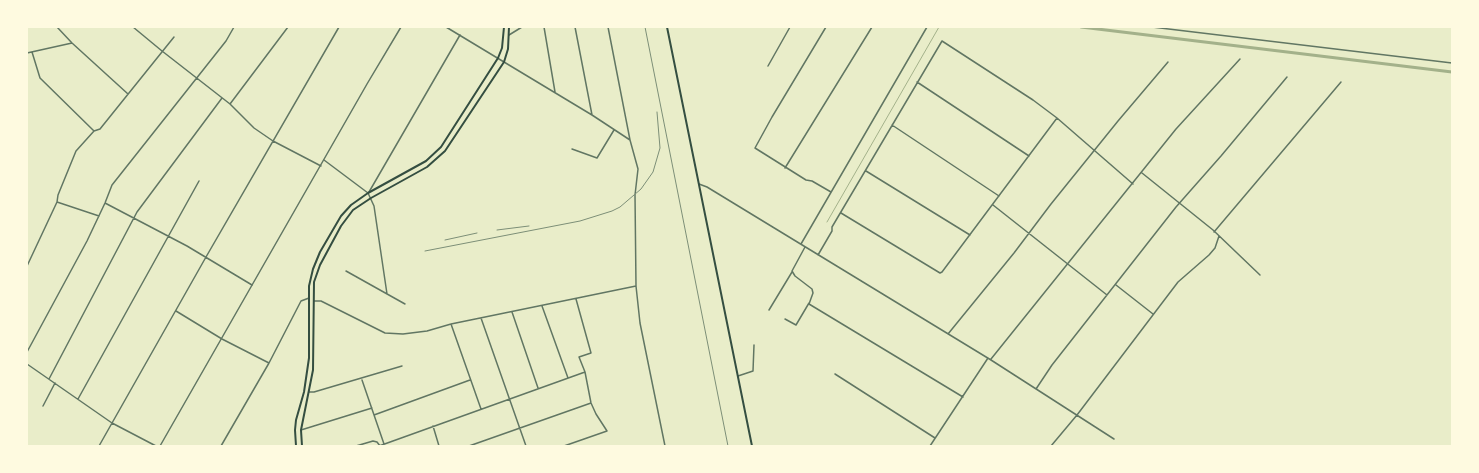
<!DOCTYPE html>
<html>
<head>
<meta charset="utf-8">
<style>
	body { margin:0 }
	#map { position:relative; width:1479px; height:473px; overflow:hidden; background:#e9edc9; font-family:Inter,sans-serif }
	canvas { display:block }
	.frame { position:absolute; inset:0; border:28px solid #fefae0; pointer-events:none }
</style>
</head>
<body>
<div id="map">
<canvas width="1479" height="473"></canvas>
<div class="frame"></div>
</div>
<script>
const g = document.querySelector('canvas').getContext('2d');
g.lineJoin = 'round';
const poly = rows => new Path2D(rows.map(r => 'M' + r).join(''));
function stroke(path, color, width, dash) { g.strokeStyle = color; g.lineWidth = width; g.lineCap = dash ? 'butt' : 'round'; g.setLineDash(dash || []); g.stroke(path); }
stroke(poly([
	[827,222,939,27]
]), '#a3b18a', 1);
stroke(poly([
	[1081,27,1452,72]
]), '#a3b18a', 3);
stroke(poly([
	[57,27,72,43,128,94],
	[133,27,162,51,230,104,254,128,273,141,321,166],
	[544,27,555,92],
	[575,27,592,115],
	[608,27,630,140,638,169,635,195,636,286,640,323,665,446],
	[826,27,772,117,755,148,806,180,812,181,831,192],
	[509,35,522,27],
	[32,52,40,78,94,131],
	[27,53,72,43],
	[504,62,592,115,630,140],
	[768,66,790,27],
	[917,82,1029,156],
	[230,104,288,27],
	[892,125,999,196],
	[572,149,597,158,614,130],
	[324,160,368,193,374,206,387,294],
	[785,168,872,27],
	[866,171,970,235],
	[1142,173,1213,230,1260,275],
	[699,184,707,187,991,360,1114,439],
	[369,192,460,35],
	[57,202,99,216],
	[105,203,187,246,252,285],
	[993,205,1107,295],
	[841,213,940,273,942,272,1057,118],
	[1214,232,1341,82],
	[801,244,927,27],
	[805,247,792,271,795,276,812,289,813,293,809,304,963,397],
	[818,255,832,231,832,227,942,41,1033,100,1057,118,1133,184],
	[27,266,57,202,58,195,76,151,94,131,100,129,174,37],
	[346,271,405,304],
	[1116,285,1153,314],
	[314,301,321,301,385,333,403,334,427,331,451,324,636,286],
	[542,306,568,378],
	[769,310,792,272],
	[176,311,222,339,269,363],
	[512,312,538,388],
	[481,318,526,446],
	[785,319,796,325,809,303],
	[451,324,481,409],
	[948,334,1014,253,1051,204,1118,121,1168,62],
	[27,352,87,241,105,203,112,185,226,41,234,27],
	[991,359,1176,129,1240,59],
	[27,364,112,423,156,446],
	[835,374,935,438],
	[738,376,753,371,754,345],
	[49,379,137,212,222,98],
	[362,380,384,444],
	[1036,389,1052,365,1176,207,1221,156,1287,77],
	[309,392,314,392,402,366],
	[78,399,199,181],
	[43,406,55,383],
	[374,415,470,380],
	[433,426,439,446],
	[301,430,372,408],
	[99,446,206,257,339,27],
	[221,446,269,363,301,301,309,298],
	[356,446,373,441,377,442,380,446],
	[379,446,585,372],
	[469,446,591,403],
	[564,446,607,431,596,414,591,403,585,372,579,357,591,353,576,299],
	[930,446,988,358],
	[1051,446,1077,415,1178,282,1209,255,1215,248,1219,236]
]), '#617663', 1.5);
stroke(poly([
	[446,27,504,62],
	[1152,27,1452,63],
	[160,446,367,84,401,27]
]), '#617663', 1.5);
stroke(poly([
	[296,446,295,430,296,420,304,392,309,358,309,286,313,269,320,252,341,216,351,205,368,193,426,161,441,147,498,58,502,48,504,27],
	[302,446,301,430,313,370,314,282,320,265,341,226,353,210,371,198,427,167,445,151,504,62,508,49,509,27]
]), '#344e41', 2);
stroke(poly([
	[667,27,752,446]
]), '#344e41', 2);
stroke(poly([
	[645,27,728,446],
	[497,230,529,226],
	[445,240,477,233],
	[425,251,580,221,612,211,620,207,641,189,653,172,660,148,657,112]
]), '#7c8e77', 1);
</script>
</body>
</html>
